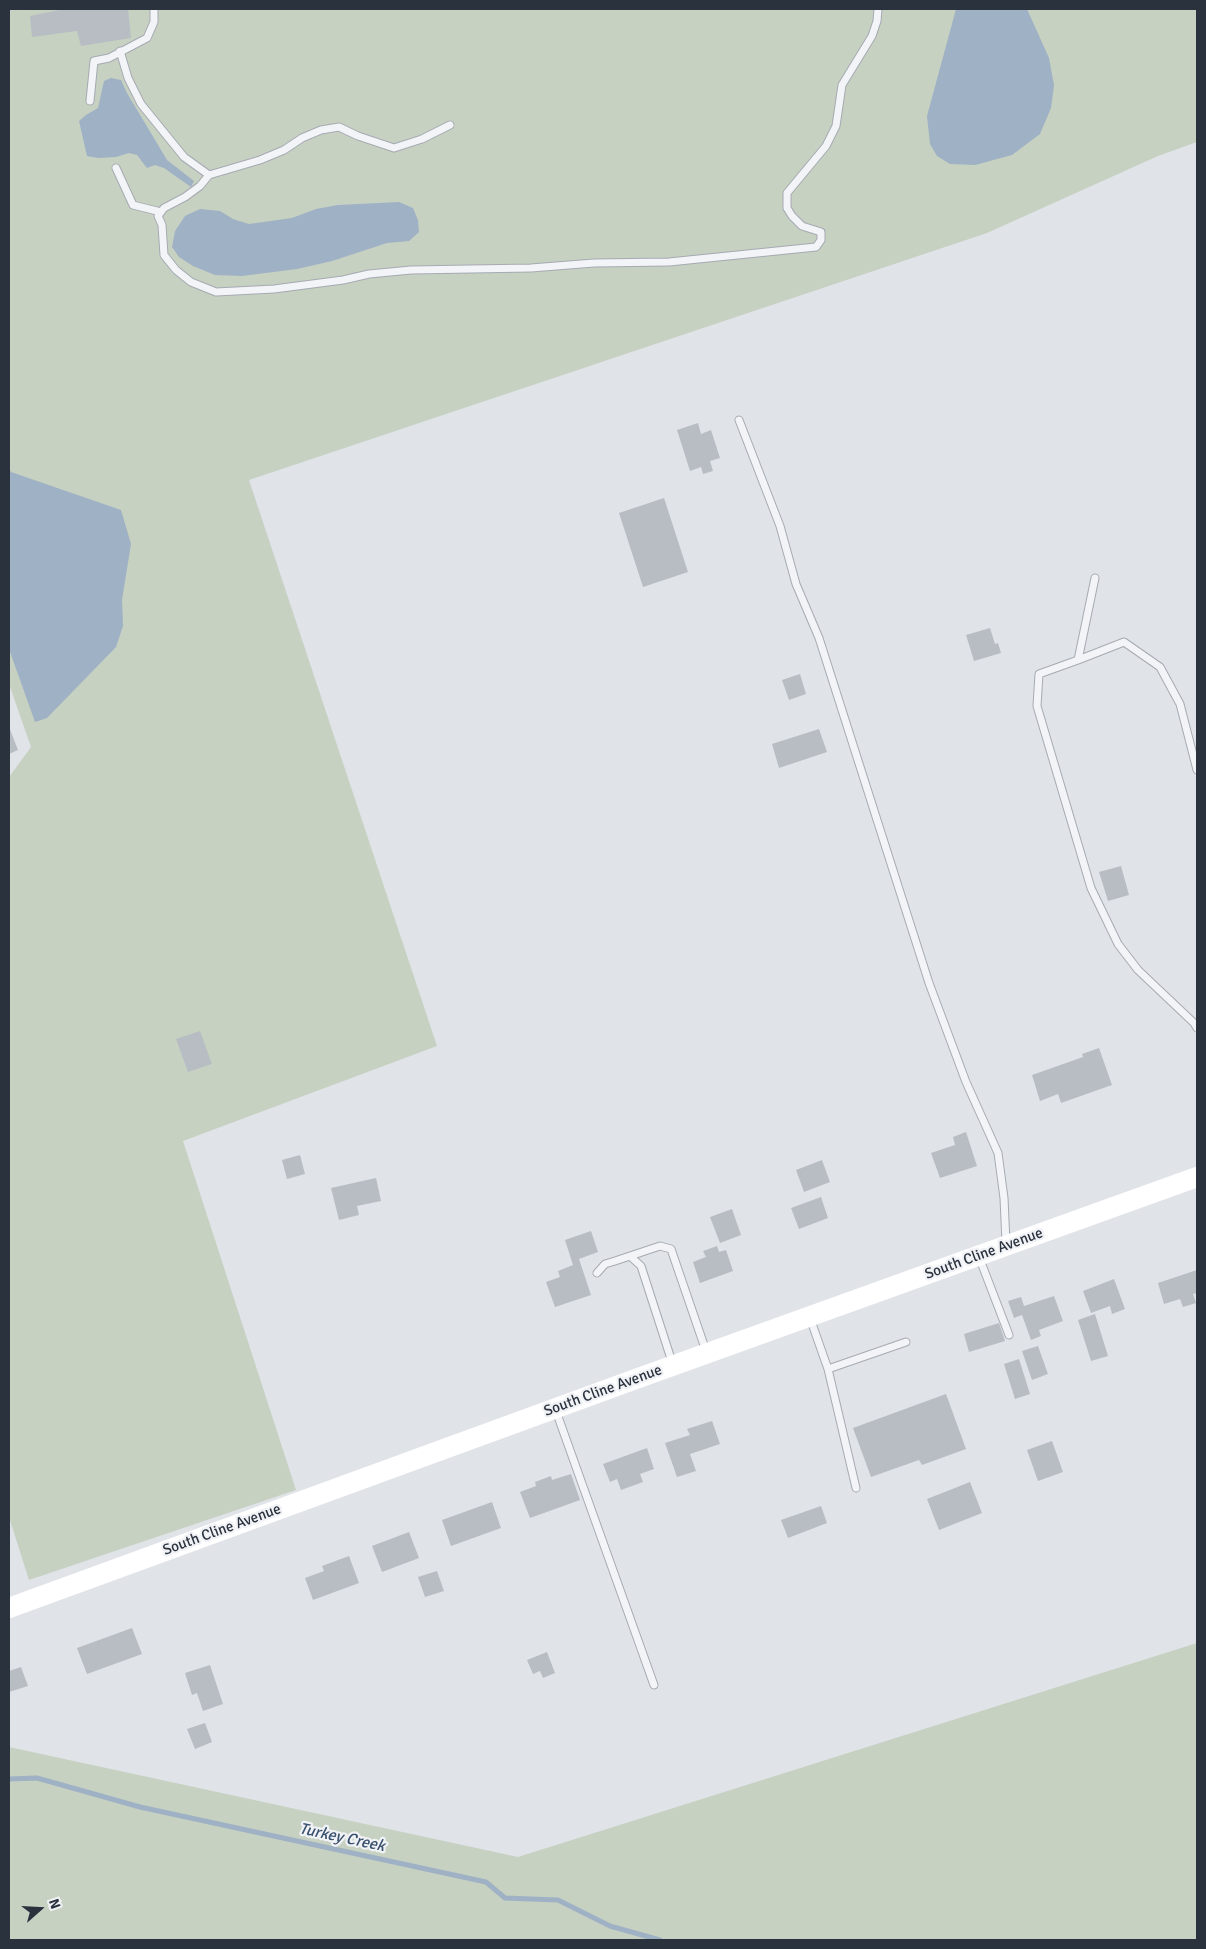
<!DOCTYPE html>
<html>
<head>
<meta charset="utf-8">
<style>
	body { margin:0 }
	#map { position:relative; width:1206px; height:1949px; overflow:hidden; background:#e0e3e8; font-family:Signika,sans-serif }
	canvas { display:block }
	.frame { position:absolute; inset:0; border:10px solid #2a323e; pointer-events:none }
	.north { position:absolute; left:15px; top:1884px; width:50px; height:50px; -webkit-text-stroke:4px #f0f2f5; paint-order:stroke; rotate:71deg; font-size:14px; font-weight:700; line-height:20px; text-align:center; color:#2a323e }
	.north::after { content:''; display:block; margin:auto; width:18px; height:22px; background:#2a323e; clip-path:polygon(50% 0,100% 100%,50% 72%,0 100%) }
</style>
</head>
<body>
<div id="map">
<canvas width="1206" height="1949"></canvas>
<div class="frame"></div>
<div class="north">N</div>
</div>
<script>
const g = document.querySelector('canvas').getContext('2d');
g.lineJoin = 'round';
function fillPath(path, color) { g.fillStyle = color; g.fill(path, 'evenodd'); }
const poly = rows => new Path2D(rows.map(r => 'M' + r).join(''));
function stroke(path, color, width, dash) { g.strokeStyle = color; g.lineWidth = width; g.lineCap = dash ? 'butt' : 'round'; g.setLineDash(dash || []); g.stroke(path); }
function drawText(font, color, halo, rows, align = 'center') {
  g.font = font + ' Signika,sans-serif'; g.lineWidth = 4.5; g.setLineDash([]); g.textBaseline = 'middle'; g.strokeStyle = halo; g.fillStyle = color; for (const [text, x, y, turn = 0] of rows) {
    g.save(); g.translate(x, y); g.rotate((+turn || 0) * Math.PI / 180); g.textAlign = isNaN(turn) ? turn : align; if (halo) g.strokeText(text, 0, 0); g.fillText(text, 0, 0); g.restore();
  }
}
fillPath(poly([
	[9,9,1197,9,1197,142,1158,156,987,233,249,480,437,1046,183,1141,296,1490,29,1580,9,1517,9,777,31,747,9,684],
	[1197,1643,1197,1940,9,1940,9,1747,518,1857]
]), '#c6d1c2');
fillPath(poly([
	[956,9,1027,9,1049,58,1054,85,1051,108,1040,134,1012,155,975,165,950,164,937,156,930,144,927,116],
	[111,78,121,80,127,93,167,160,194,181,191,187,164,168,155,165,147,168,137,155,129,153,116,157,98,158,87,156,79,121,86,115,98,108,104,81],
	[399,202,413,208,418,220,419,232,409,241,387,243,332,261,297,269,242,276,215,275,193,266,179,257,172,247,175,231,185,216,200,209,220,211,233,219,249,224,292,218,316,209,338,205],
	[9,469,11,472,121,510,131,544,122,600,123,626,116,647,47,718,35,722,9,649]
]), '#9fb1c4');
stroke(poly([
	[9,1779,37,1778,140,1807,486,1882,505,1898,558,1900,610,1926,660,1940]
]), '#9fb1c4', 5);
fillPath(poly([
	[64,9,128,9,131,38,81,46,77,31,32,37,30,16],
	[698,423,701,434,711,430,720,458,710,461,713,471,703,474,701,467,690,471,677,430],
	[664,498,688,572,643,587,619,513],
	[990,628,995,644,998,643,1001,653,974,661,966,635],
	[800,674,806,694,789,700,782,680],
	[9,727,18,750,9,754],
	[819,729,827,752,779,768,772,744],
	[1121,866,1129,895,1108,901,1099,872],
	[200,1031,212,1064,188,1072,176,1039],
	[1099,1048,1112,1085,1061,1103,1058,1094,1040,1101,1032,1075,1083,1057,1082,1054],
	[966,1132,977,1166,940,1178,931,1153,955,1145,953,1137],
	[300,1155,305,1174,287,1179,282,1160],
	[822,1160,830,1182,804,1192,796,1170],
	[376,1178,381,1201,357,1206,359,1215,339,1220,331,1188],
	[821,1197,828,1218,799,1229,791,1208],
	[732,1209,741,1235,720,1243,710,1217],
	[591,1231,598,1252,579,1259,591,1295,555,1307,546,1282,560,1277,558,1271,573,1265,565,1240],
	[717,1246,719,1252,726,1250,733,1271,700,1283,693,1262,706,1257,703,1251],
	[1197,1270,1197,1293,1193,1294,1196,1303,1183,1307,1180,1299,1164,1304,1158,1283],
	[1114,1279,1125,1309,1112,1314,1110,1306,1091,1313,1083,1291],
	[1054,1296,1063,1321,1039,1330,1041,1336,1031,1340,1022,1315,1014,1318,1008,1301,1021,1297,1024,1306],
	[1095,1314,1108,1356,1091,1361,1078,1320],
	[999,1323,1005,1341,969,1352,964,1334],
	[1038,1346,1048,1374,1032,1380,1022,1351],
	[1019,1359,1030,1394,1015,1399,1004,1364],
	[946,1394,966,1449,922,1465,919,1460,871,1477,853,1428],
	[712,1421,720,1444,690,1454,696,1471,677,1477,665,1443,690,1435,687,1429],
	[1052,1441,1063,1472,1038,1481,1027,1450],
	[647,1448,654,1469,640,1474,643,1482,621,1490,617,1479,610,1482,603,1464],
	[571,1474,580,1500,530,1518,520,1492,536,1486,535,1482,551,1476,552,1480],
	[970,1482,982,1513,939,1530,927,1499],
	[492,1502,501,1528,451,1546,442,1520],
	[821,1506,827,1523,788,1538,781,1520],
	[409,1532,419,1558,382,1572,372,1546],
	[349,1556,359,1583,313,1600,305,1578,324,1571,322,1566],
	[437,1571,444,1591,425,1597,418,1577],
	[132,1628,142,1654,87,1674,77,1648],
	[547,1652,555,1673,543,1678,540,1671,533,1674,527,1660],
	[210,1665,223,1704,203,1711,197,1693,192,1695,185,1673],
	[21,1667,28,1686,9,1692,9,1671],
	[205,1723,212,1742,195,1749,187,1729]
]), '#b8bdc4');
const lane = poly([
	[120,51,128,78,141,104,184,157,209,175,260,160,284,150,302,138,321,130,339,127,358,136,394,148,422,139,450,125],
	[90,101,94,61,109,58,147,38,154,22,154,9],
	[116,168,133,205,161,212],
	[209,175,200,186,185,197,164,208,158,216,162,225,164,255,176,270,191,282,216,292,274,289,343,280,369,274,411,270,531,268,594,263,669,262,816,247,821,240,821,232,802,226,792,216,787,208,787,193,826,146,836,126,842,85,872,36,877,21,878,9],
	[739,420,780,526,796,584,819,638,929,983,966,1082,998,1153,1004,1198,1006,1243],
	[1095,578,1078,660,1039,674,1037,706,1091,888,1118,944,1138,970,1194,1023,1197,1028],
	[1078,660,1124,642,1160,667,1180,704,1197,770],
	[631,1257,641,1266,673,1365],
	[979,1257,1009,1335],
	[597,1273,605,1264,615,1261,660,1246,671,1249,706,1351],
	[810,1318,828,1369,906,1342],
	[828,1369,856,1488],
	[556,1411,654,1685]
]);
stroke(lane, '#a6aab2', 9);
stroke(lane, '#f3f4f7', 7);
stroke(poly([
	[9,1608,633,1380,1197,1177]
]), '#fff', 20);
drawText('15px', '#2a323e', '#f0f2f5', [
	["South Cline Avenue",984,1254,-20],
	["South Cline Avenue",603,1391,-20],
	["South Cline Avenue",222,1530,-20]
]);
drawText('italic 16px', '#39516e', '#f0f2f5', [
	["Turkey Creek",342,1838,12]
]);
</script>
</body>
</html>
